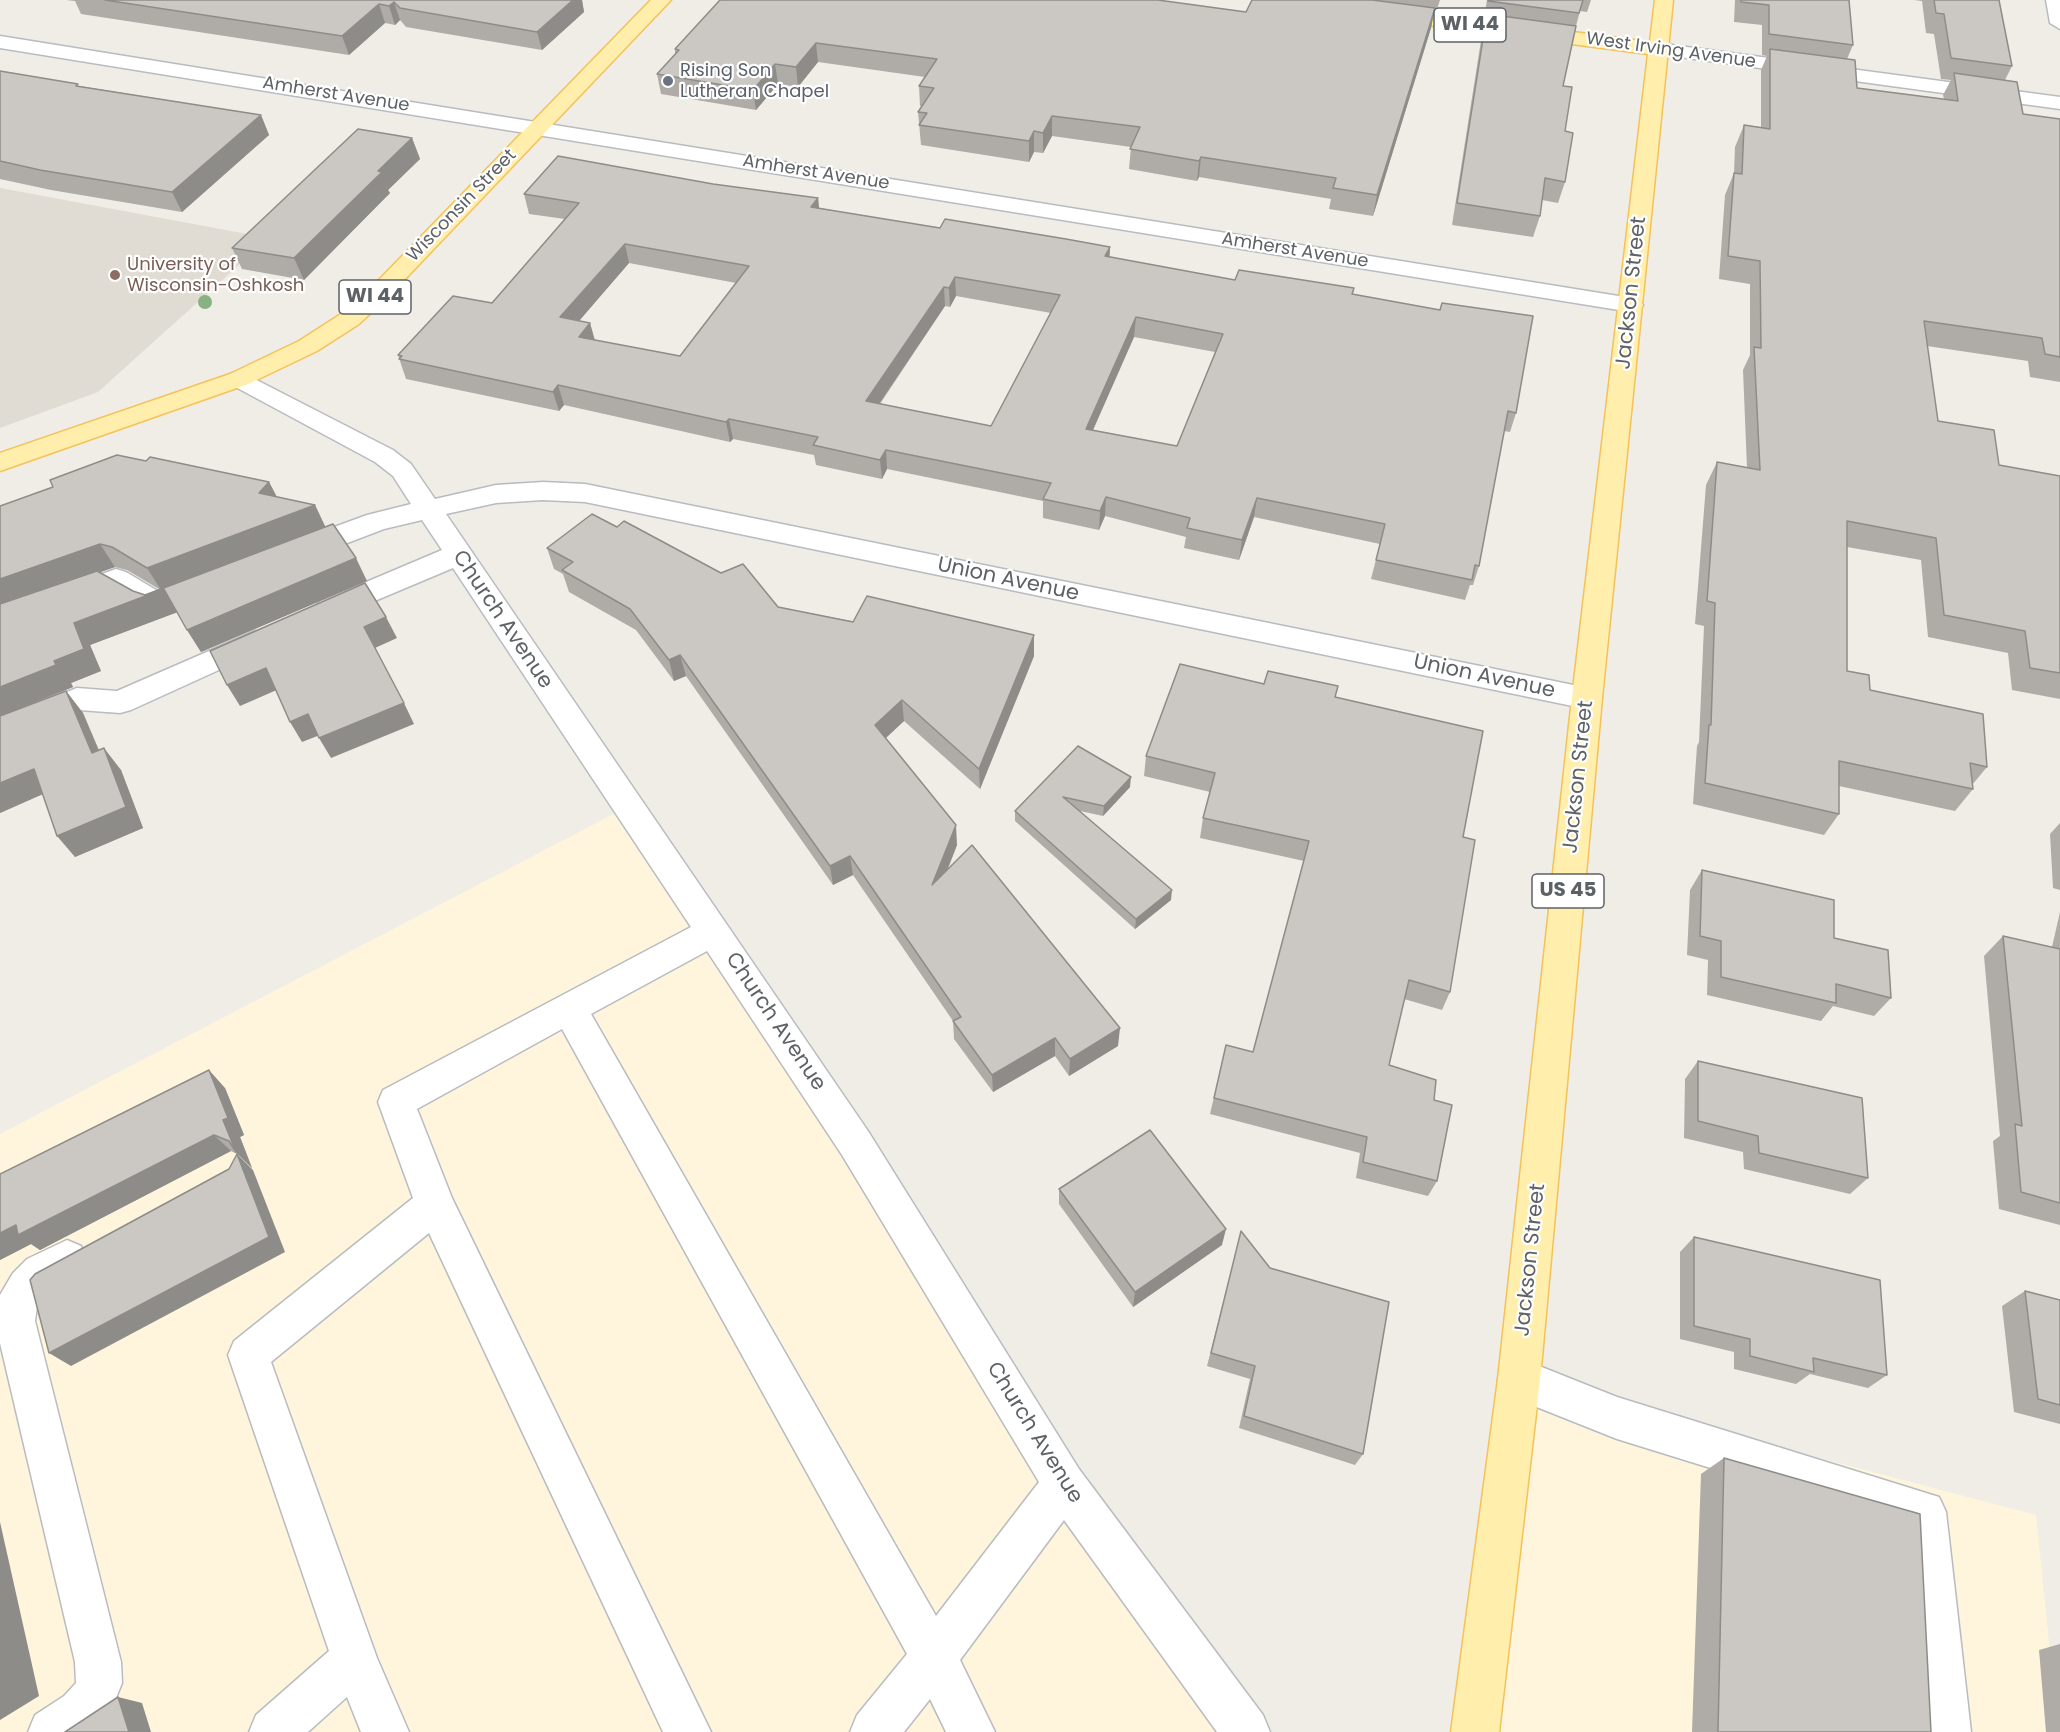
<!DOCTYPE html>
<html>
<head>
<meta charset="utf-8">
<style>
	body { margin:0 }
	canvas { display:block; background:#f0ede6 }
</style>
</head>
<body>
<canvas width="2060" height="1732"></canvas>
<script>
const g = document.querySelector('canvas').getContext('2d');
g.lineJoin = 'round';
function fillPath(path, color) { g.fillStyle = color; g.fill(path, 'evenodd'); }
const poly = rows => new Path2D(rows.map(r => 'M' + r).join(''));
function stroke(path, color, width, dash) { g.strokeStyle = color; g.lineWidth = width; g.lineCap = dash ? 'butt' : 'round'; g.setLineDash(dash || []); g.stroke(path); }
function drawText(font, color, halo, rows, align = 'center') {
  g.font = font + ' Poppins,sans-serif'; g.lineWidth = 4.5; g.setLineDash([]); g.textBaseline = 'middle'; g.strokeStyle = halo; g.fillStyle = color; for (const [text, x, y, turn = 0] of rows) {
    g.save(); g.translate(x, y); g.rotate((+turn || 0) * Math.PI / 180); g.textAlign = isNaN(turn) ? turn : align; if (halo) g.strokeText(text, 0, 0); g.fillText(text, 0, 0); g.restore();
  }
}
fillPath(poly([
	[629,806,1246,1732,0,1732,0,1134],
	[1519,1379,2036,1515,2058,1732,1475,1732]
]), '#fff5dc');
fillPath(poly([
	[0,188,269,238,98,392,0,428]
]), '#e0dcd4');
const minor = poly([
	[2046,0,2060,0,2060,29,2050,23,2046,0],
	[0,36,1631,298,1639,300,1643,305,1639,310,1631,312,0,48,0,36],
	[1657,43,2060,97,2060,109,1650,53,1647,49,1657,43],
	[239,371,393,450,411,464,435,499,496,485,543,482,585,484,1598,690,1602,698,1598,706,1587,709,585,502,543,500,496,503,446,514,868,1131,1079,1469,1263,1715,1270,1732,1217,1732,1064,1520,960,1660,995,1732,946,1732,930,1699,904,1732,850,1732,857,1715,907,1654,562,1029,417,1109,452,1198,711,1732,663,1732,429,1233,271,1362,377,1658,409,1732,361,1732,347,1697,308,1732,249,1732,256,1715,329,1651,228,1355,234,1341,413,1198,378,1102,383,1090,691,927,453,568,339,616,329,619,319,616,315,609,319,602,442,550,422,520,384,529,308,558,298,561,288,558,284,551,288,544,367,515,411,504,393,476,375,462,230,384,226,379,230,374,239,371],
	[707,951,842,1155,1039,1482,936,1616,591,1014,707,951],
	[116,569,126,572,161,593,180,587,190,590,194,597,190,604,159,615,149,612,113,591,0,631,0,610,116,569],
	[255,631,265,635,270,642,265,649,131,710,120,713,79,710,0,743,0,718,77,688,117,691,255,631],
	[67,1240,81,1246,87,1259,81,1272,55,1287,41,1301,37,1307,35,1321,121,1662,122,1683,110,1713,94,1732,28,1732,35,1715,64,1696,76,1683,75,1662,0,1343,0,1295,13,1273,27,1259,67,1240],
	[1519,1358,1617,1397,1939,1497,1946,1512,1971,1732,1923,1732,1904,1528,1617,1439,1504,1394,1498,1379,1504,1364,1519,1358]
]);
const major = poly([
	[651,0,671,0,388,297,359,324,317,351,248,384,0,471,0,453,230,374,299,341,341,314,372,287,651,0],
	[1655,0,1673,0,1602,698,1540,1379,1499,1732,1451,1732,1498,1379,1572,698,1648,54,1388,20,1378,14,1388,8,1650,42,1655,0]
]);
stroke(minor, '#b8bbc0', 3);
stroke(major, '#f5c259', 3);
fillPath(minor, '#fff');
fillPath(major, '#ffeeac');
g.fillStyle = '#87b282';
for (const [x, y] of [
	[205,302]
]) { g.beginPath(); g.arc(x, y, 7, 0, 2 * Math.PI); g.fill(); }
fillPath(poly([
	[66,0,582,0,584,12,542,50,406,27,400,20,395,25,385,23,349,55,81,14,75,1],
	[1252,0,1440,0,1436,12,1434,12,1431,28,1373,216,1329,209,1331,199,1199,177,1197,181,1129,169,1131,147,1052,136,1043,153,1034,152,1029,162,921,145,918,112,922,106,920,106,919,86,925,77,818,62,798,87,778,84,756,110,661,94,657,74,675,54,675,49,1246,12],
	[1487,0,1591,0,1587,12,1580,11,1576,26,1563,86,1565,131,1565,182,1558,203,1542,200,1540,216,1533,237,1452,225,1482,34,1486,18,1484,18],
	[1735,0,1849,0,1853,45,1847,59,1857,88,1944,99,1943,95,1951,80,1941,79,1934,34,1926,33,1922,1,1914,0,1999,0,2012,66,2005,80,2023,114,2060,119,2060,382,2030,377,2028,361,1927,346,1938,421,1999,465,2060,476,2060,699,2012,690,2008,653,1928,637,1921,560,1847,547,1847,671,1870,690,1987,767,1972,785,1973,789,1955,811,1839,786,1839,814,1824,835,1693,804,1697,746,1699,742,1704,626,1695,624,1706,485,1717,462,1747,468,1743,370,1750,355,1750,284,1719,279,1725,195,1734,173,1735,147,1744,125,1761,127,1761,70,1767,56,1762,55,1762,25,1734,22],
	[0,71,79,86,261,115,269,135,182,212,51,190,0,179],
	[412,138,420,159,388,190,390,193,304,280,242,269,232,248],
	[713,184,818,198,819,209,940,228,1110,247,1109,257,1235,280,1354,288,1353,294,1516,413,1510,432,1504,431,1479,566,1473,585,1470,585,1465,600,1371,579,1380,544,1254,517,1239,560,1184,548,1186,537,1105,516,1099,530,1043,518,1043,501,887,469,882,479,816,465,814,455,733,439,730,442,564,405,559,411,406,379,398,355,492,303,565,219,529,214,524,194],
	[629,263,736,283,680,356,595,340,590,323,579,321],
	[956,296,1051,313,991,426,880,404,945,306,950,307],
	[1134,337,1215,352,1177,446,1093,430],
	[269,482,277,497,315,505,325,527,367,581,201,652,187,630,177,612,90,645,101,671,71,683,73,687,6,714,66,691,83,713,99,750,121,770,143,828,75,857,43,794,0,813,0,506],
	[115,567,127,570,159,589,145,595,133,591,99,572],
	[617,527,778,607,1034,656,980,789,904,721,886,738,957,845,948,869,1118,1046,1069,1076,1055,1056,993,1092,954,1039,953,1021,853,875,833,885,686,676,674,681,636,630,569,592,563,574,554,569,547,548],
	[1264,684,1335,697,1463,837,1450,992,1442,1010,1404,999,1389,1065,1434,1100,1437,1181,1428,1196,1356,1178,1360,1153,1210,1114,1226,1045,1253,1052,1304,861,1200,838,1203,818,1210,792,1144,776,1146,756],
	[1078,746,1130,787,1103,816,1080,811,1171,900,1135,929,1015,821,1015,811],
	[2060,823,2060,890,2053,888,2050,834],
	[1702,870,1834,938,1891,998,1874,1016,1833,1006,1821,1021,1707,995,1708,960,1687,955,1690,890],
	[2060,912,2060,1225,1999,1209,1993,1141,2000,1136,1984,956,2003,936,2052,947],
	[1698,1061,1868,1178,1850,1194,1744,1169,1743,1152,1684,1138,1685,1079],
	[225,1088,244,1135,240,1137,252,1168,237,1154,231,1151,40,1250,31,1244,0,1260,0,1174],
	[1059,1189,1222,1245,1133,1307,1059,1204],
	[1241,1231,1363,1454,1355,1465,1239,1428,1250,1379,1207,1366],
	[1694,1237,1887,1375,1868,1388,1810,1374,1796,1384,1734,1369,1734,1352,1680,1339,1680,1252],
	[2025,1291,2060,1300,2060,1424,2014,1412,2002,1306],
	[1724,1458,1931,1732,1692,1732,1701,1474],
	[2060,1644,2060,1732,2046,1732,2039,1650]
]), '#afaca8');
fillPath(poly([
	[573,0,582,0,584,12,542,50,537,32],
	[394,2,400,20,395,25,389,6],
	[379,4,385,23,349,55,342,36],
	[1435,8,1431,28,1373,216,1377,195],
	[816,43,818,62,798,87,796,67],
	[775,64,778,84,756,110,753,90],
	[261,115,269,135,182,212,172,192],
	[1052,116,1052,136,1043,153,1043,133],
	[1034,131,1034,152,1029,162,1029,141],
	[412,138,420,159,388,190,390,193,304,280,294,258,378,171],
	[1201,157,1199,177,1197,181,1199,161],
	[818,198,820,218,811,207],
	[625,244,629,263,566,336,560,317],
	[1110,247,1109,267,1105,256],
	[955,277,956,296,950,307,949,288],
	[944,287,945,306,868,420,866,401],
	[1136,317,1134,337,1085,448,1086,429],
	[590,323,595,342,579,337],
	[558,385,564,405,559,411,553,392],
	[729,419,733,439,730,442,726,422],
	[886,450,887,469,882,479,880,460],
	[269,482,281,505,259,493],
	[1106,497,1105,516,1099,530,1100,511],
	[1257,498,1254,517,1239,560,1242,540],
	[315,505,326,528,178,612,90,645,101,671,71,683,73,687,0,716,0,687,54,661,74,623,161,590,147,568],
	[100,544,115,567,0,608,0,579],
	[356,558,367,581,201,652,187,630],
	[386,617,397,638,375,648,364,627],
	[1034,635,1034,656,980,789,979,769],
	[680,655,686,676,674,681,669,660],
	[266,668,279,689,240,706,227,685],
	[66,691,83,713,109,775,92,753],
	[902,700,904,721,878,745,875,725],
	[404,703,414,724,331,758,319,738],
	[308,714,320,735,302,742,290,722],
	[104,748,121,770,143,828,75,857,57,836],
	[34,769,52,790,0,813,0,783],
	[1131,777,1130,787,1103,816,1104,806],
	[956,825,957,845,933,905,932,885],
	[850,856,853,875,833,885,830,866],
	[1172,890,1171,900,1135,929,1136,919],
	[1120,1028,1118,1046,1069,1076,1070,1059],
	[1055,1038,1055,1056,993,1092,992,1075],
	[209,1070,225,1088,244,1135,240,1137,252,1168,236,1152,223,1120],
	[214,1135,231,1151,40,1250,31,1244,0,1260,0,1233],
	[237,1154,253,1170,285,1252,71,1366,49,1353,269,1237],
	[1226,1229,1222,1245,1133,1307,1135,1292],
	[0,1522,39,1696,0,1720],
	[118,1697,142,1703,151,1732,129,1732]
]), '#8e8c88');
const building = poly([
	[105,0,573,0,537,32,400,8,394,2,389,6,379,4,342,36,105,0],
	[720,0,1158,0,1246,12,1252,0,1372,0,1435,8,1377,195,1333,188,1336,178,1201,157,1199,161,1130,149,1140,127,1052,116,1043,133,1034,131,1029,141,919,125,927,113,918,112,934,88,919,86,937,59,816,43,796,67,775,64,753,90,657,74,679,50,675,49,720,0],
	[1488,0,1583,0,1579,13,1488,1,1488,0],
	[1741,0,1849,0,1853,45,1769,34,1769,5,1741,2,1741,0],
	[1934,0,1999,0,2012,66,1951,58,1944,14,1936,13,1934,0],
	[1487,14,1576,26,1563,86,1572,87,1565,131,1573,133,1565,182,1545,178,1540,216,1457,203,1487,14],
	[1770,49,1855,60,1857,88,1958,101,1954,73,2017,82,2023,114,2060,119,2060,357,2045,354,2042,338,1924,321,1938,421,1994,430,1999,465,2060,476,2060,673,2030,668,2025,631,1944,615,1936,538,1847,521,1847,671,1869,675,1870,690,1983,714,1987,767,1970,763,1973,789,1839,761,1839,814,1705,783,1709,725,1711,725,1715,603,1707,601,1717,462,1760,470,1754,347,1761,348,1760,261,1728,256,1734,173,1742,174,1744,125,1770,129,1770,49],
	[0,71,78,84,76,86,261,115,172,192,40,170,0,161,0,71],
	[358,129,412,138,378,171,382,172,294,258,232,248,358,129],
	[558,156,713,184,818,198,811,207,940,228,945,219,1066,239,1110,247,1105,256,1235,280,1239,270,1354,288,1352,294,1440,310,1442,303,1533,316,1516,413,1508,411,1479,566,1475,565,1472,580,1376,560,1385,524,1257,498,1242,540,1187,528,1190,518,1106,497,1100,511,1043,499,1051,483,886,450,880,460,813,445,818,437,729,419,726,422,558,385,553,392,399,359,402,356,398,355,453,296,492,303,579,203,524,194,558,156],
	[625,244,749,266,680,356,579,337,590,323,560,317,625,244],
	[955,277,1060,295,991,426,866,401,944,287,949,288,955,277],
	[1136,317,1223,334,1177,446,1086,429,1136,317],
	[117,455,146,461,150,457,269,482,259,493,315,505,147,568,112,547,100,544,0,579,0,506,53,487,50,480,117,455],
	[592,514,617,527,624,521,721,573,743,564,778,607,853,622,867,596,1034,635,979,769,902,700,875,725,956,825,932,885,972,845,1120,1028,1070,1059,1055,1038,992,1075,953,1021,961,1017,850,856,830,866,680,655,669,660,630,609,562,570,573,562,547,548,592,514],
	[333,524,356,558,187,630,164,589,74,623,84,649,54,661,56,665,0,687,0,604,97,571,133,591,145,595,333,524],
	[365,583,386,617,364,627,404,703,319,738,308,714,290,722,266,668,227,685,210,651,365,583],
	[1180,664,1264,684,1268,671,1338,686,1335,697,1483,731,1463,837,1475,840,1450,992,1409,980,1389,1065,1436,1080,1434,1100,1452,1105,1437,1181,1363,1162,1367,1137,1214,1098,1226,1045,1253,1052,1309,841,1203,818,1215,773,1146,756,1180,664],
	[66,691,92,753,104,748,126,807,57,836,34,769,0,783,0,716,66,691],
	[1078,746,1131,777,1104,806,1063,797,1172,890,1136,919,1015,811,1078,746],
	[1702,870,1834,900,1834,938,1888,950,1891,998,1836,984,1836,1003,1721,977,1721,941,1700,936,1702,870],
	[2003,936,2060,949,2060,1203,2021,1192,2015,1124,2022,1126,2003,936],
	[1698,1061,1862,1098,1868,1178,1759,1153,1758,1136,1698,1121,1698,1061],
	[209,1070,228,1118,223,1120,236,1152,229,1141,214,1135,18,1235,16,1225,0,1233,0,1174,209,1070],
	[1150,1130,1226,1229,1135,1292,1059,1189,1150,1130],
	[237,1154,269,1237,49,1353,30,1280,35,1274,229,1169,237,1154],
	[1241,1231,1270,1268,1389,1302,1363,1454,1244,1416,1255,1366,1211,1353,1241,1231],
	[1694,1237,1880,1280,1887,1375,1813,1358,1814,1372,1750,1356,1750,1339,1694,1326,1694,1237],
	[2025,1291,2060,1300,2060,1405,2038,1399,2025,1291],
	[1724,1458,1920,1514,1931,1732,1718,1732,1724,1458],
	[118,1697,129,1732,65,1732,118,1697]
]);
fillPath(building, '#cbc8c3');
stroke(building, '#8e8c88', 1.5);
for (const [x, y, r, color] of [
	[668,81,6,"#6b7280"],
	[115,275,6,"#8d6e63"]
]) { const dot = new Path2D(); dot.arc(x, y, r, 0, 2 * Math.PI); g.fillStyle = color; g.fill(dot); stroke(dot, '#fff', 2); }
drawText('18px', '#5d6266', '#fff', [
	["West Irving Avenue",1671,51,8],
	["Amherst Avenue",336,95,9],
	["Amherst Avenue",816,173,9],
	["Wisconsin Street",462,206,-46],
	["Amherst Avenue",1295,251,9]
]);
drawText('18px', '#5b616d', '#fff', [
	["Rising Son",680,71],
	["Lutheran Chapel",680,92]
], 'left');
drawText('18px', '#785e54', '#fff', [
	["University of",127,265],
	["Wisconsin-Oshkosh",127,286]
], 'left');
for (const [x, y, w] of [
	[1470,25,72],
	[375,297,72],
	[1568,891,72]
]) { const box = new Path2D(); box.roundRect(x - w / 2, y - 17, w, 34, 4.5); g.fillStyle = '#fff'; g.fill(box); stroke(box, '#5d6266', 1.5); }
drawText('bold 20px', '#5d6266', null, [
	["WI 44",1470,25],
	["WI 44",375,297],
	["US 45",1568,891]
]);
drawText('21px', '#5d6266', '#fff', [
	["Jackson Street",1632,293,-84],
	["Union Avenue",1008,580,12],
	["Church Avenue",502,620,56],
	["Union Avenue",1484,677,12],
	["Jackson Street",1579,777,-84],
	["Church Avenue",775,1022,56],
	["Jackson Street",1531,1260,-84],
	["Church Avenue",1034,1433,58]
]);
</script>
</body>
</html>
